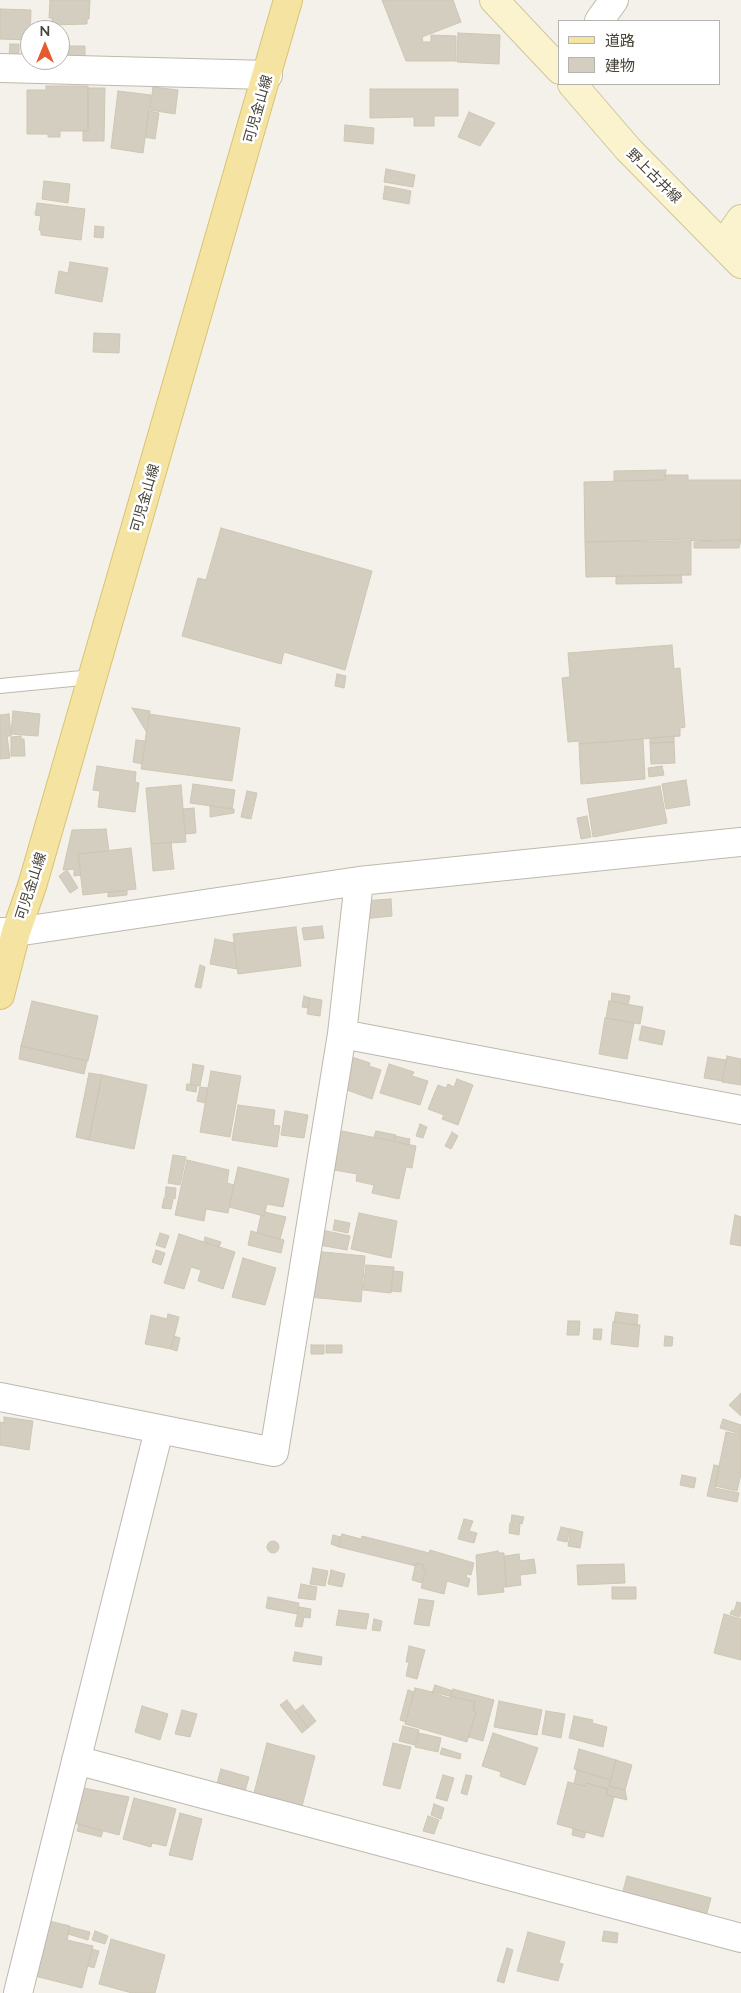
<!DOCTYPE html>
<html>
<head>
<meta charset="utf-8">
<style>
	body { margin:0 }
	#map { position:relative; width:741px; height:1993px; overflow:hidden; background:#f3f1e9; font-family:Lato,"Noto Sans JP",sans-serif }
	canvas { display:block }
	.legend { position:absolute; left:558px; top:20px; width:162px; height:65px; box-sizing:border-box; background:#fff; border:1px solid #b5b3af; margin:0; padding:6px 9px; list-style:none; font-size:15px; color:#464238 }
	.legend li { display:flex; align-items:center; gap:10px; height:25px }
	.legend b { width:25px; border:1px solid #b5b3af }
	.north { position:absolute; left:20px; top:20px; width:50px; height:50px; box-sizing:border-box; background:#fff; border:1px solid #b5b3af; border-radius:50%; rotate:0deg; font-size:14px; font-weight:700; line-height:20px; text-align:center; color:#464238 }
	.north::after { content:''; display:block; margin:auto; width:18px; height:22px; background:#e55a2e; clip-path:polygon(50% 0,100% 100%,50% 72%,0 100%) }
</style>
</head>
<body>
<div id="map">
<canvas width="741" height="1993"></canvas>
<ul class="legend">
<li><b style="height:6px;background:#f5e4a1"></b>道路</li>
<li><b style="height:14px;background:#d4cec0"></b>建物</li>
</ul>
<div class="north">N</div>
</div>
<script>
const g = document.querySelector('canvas').getContext('2d');
g.lineJoin = 'round';
function fillPath(path, color) { g.fillStyle = color; g.fill(path, 'evenodd'); }
const poly = rows => new Path2D(rows.map(r => 'M' + r).join(''));
function stroke(path, color, width, dash) { g.strokeStyle = color; g.lineWidth = width; g.lineCap = dash ? 'butt' : 'round'; g.setLineDash(dash || []); g.stroke(path); }
function drawText(font, color, halo, rows, align = 'center') {
  g.font = font + ' Lato,"Noto Sans JP",sans-serif'; g.lineWidth = 5; g.setLineDash([]); g.textBaseline = 'middle'; g.strokeStyle = halo; g.fillStyle = color; for (const [text, x, y, turn = 0] of rows) {
    g.save(); g.translate(x, y); g.rotate((+turn || 0) * Math.PI / 180); g.textAlign = isNaN(turn) ? turn : align; if (halo) g.strokeText(text, 0, 0); g.fillText(text, 0, 0); g.restore();
  }
}
const building = poly([
	[50,0,90,0,89,19,87,19,87,24,52,25,52,18,49,18,50,0],
	[382,0,453,0,461,22,422,37,423,42,431,42,431,35,456,36,456,61,406,61,382,0],
	[0,9,31,10,30,40,0,39,0,9],
	[458,33,500,35,499,64,457,62,458,33],
	[10,44,19,44,19,58,9,58,10,44],
	[62,46,85,46,85,56,62,55,62,46],
	[46,86,88,86,88,131,60,131,60,137,48,137,48,134,27,134,27,90,46,90,46,86],
	[153,87,178,90,175,114,150,110,153,87],
	[88,88,105,88,104,141,83,141,83,131,88,131,88,88],
	[370,89,458,89,458,116,434,116,434,126,414,126,414,117,370,118,370,89],
	[118,91,151,95,143,153,111,148,118,91],
	[149,111,159,113,155,139,145,137,149,111],
	[469,112,495,123,480,146,458,137,469,112],
	[345,125,374,128,373,144,344,141,345,125],
	[386,169,415,175,413,187,384,182,386,169],
	[44,181,70,184,68,203,42,199,44,181],
	[385,186,411,191,409,204,383,199,385,186],
	[37,203,85,209,81,240,41,235,41,231,39,230,41,216,35,215,37,203],
	[95,226,104,227,103,238,94,237,95,226],
	[70,262,108,268,102,302,55,293,59,271,68,273,70,262],
	[94,333,120,334,119,353,93,352,94,333],
	[666,470,665,480,614,481,614,471,666,470],
	[665,475,688,475,688,480,741,480,741,540,585,542,584,482,665,480,665,475],
	[221,528,372,571,345,670,284,652,281,664,182,636,198,578,206,580,221,528],
	[691,539,691,575,586,577,585,542,691,539],
	[741,540,739,548,694,548,694,542,741,540],
	[681,575,682,583,616,584,616,576,681,575],
	[672,645,674,669,680,668,685,727,680,728,680,736,579,744,579,741,568,742,562,678,570,677,568,653,672,645],
	[337,674,346,676,344,688,335,686,337,674],
	[132,708,150,711,147,733,132,708],
	[13,711,40,714,38,736,11,734,13,711],
	[9,714,11,736,7,736,10,758,0,759,0,715,9,714],
	[149,714,240,728,232,781,141,769,149,714],
	[21,736,21,739,24,739,25,756,11,756,11,737,21,736],
	[674,736,674,742,650,743,650,738,674,736],
	[643,739,645,779,581,784,579,744,643,739],
	[136,740,146,741,142,764,133,762,136,740],
	[674,742,675,763,651,764,650,743,674,742],
	[97,766,136,772,135,782,139,783,135,812,98,807,100,791,93,790,97,766],
	[662,766,664,775,649,777,648,768,662,766],
	[686,780,690,805,666,809,662,784,686,780],
	[193,784,235,790,232,809,190,803,193,784],
	[181,785,186,842,151,844,146,788,181,785],
	[660,786,667,823,593,837,587,799,660,786],
	[247,791,257,793,251,819,241,817,247,791],
	[210,806,234,809,234,813,210,817,210,806],
	[194,808,196,833,185,834,183,809,194,808],
	[587,816,591,837,581,839,577,818,587,816],
	[106,829,109,851,78,854,81,875,74,876,74,869,63,870,72,830,106,829],
	[171,842,174,869,153,871,151,844,171,842],
	[131,848,136,889,83,895,78,854,131,848],
	[67,870,78,888,70,893,59,876,67,870],
	[127,891,127,895,108,897,108,892,127,891],
	[391,899,392,916,363,919,362,901,391,899],
	[322,926,324,938,304,940,302,928,322,926],
	[296,927,301,966,238,974,233,934,296,927],
	[215,939,234,943,237,969,210,964,215,939],
	[200,965,205,967,201,988,195,987,200,965],
	[612,993,630,996,628,1005,611,1001,612,993],
	[304,996,310,998,308,1008,302,1007,304,996],
	[310,998,322,1000,320,1016,307,1014,310,998],
	[32,1001,98,1016,88,1061,21,1046,32,1001],
	[609,1001,643,1007,640,1024,606,1018,609,1001],
	[605,1018,634,1023,627,1059,599,1054,605,1018],
	[642,1026,665,1031,662,1045,639,1040,642,1026],
	[21,1046,87,1061,84,1074,19,1059,21,1046],
	[346,1055,370,1063,369,1066,381,1070,372,1099,336,1086,346,1055],
	[727,1056,741,1059,741,1085,722,1082,727,1056],
	[708,1057,726,1060,722,1081,704,1078,708,1057],
	[193,1064,204,1066,200,1086,190,1084,193,1064],
	[389,1064,414,1072,412,1076,428,1081,420,1105,380,1093,389,1064],
	[211,1071,241,1076,230,1137,200,1132,211,1071],
	[89,1073,102,1075,89,1140,76,1137,89,1073],
	[102,1075,147,1085,134,1149,89,1140,102,1075],
	[457,1079,473,1085,458,1125,442,1119,444,1115,428,1109,438,1085,446,1088,448,1084,454,1087,457,1079],
	[187,1084,197,1086,196,1092,186,1090,187,1084],
	[200,1087,208,1088,205,1103,197,1101,200,1087],
	[238,1105,275,1110,273,1125,280,1126,277,1147,232,1140,238,1105],
	[285,1111,308,1115,304,1138,281,1135,285,1111],
	[420,1124,427,1127,423,1138,416,1136,420,1124],
	[337,1130,416,1146,412,1168,406,1167,399,1199,372,1193,374,1185,356,1181,357,1174,329,1169,337,1130],
	[376,1131,396,1135,394,1141,374,1137,376,1131],
	[452,1132,458,1136,451,1149,445,1146,452,1132],
	[395,1136,410,1139,409,1145,394,1141,395,1136],
	[173,1155,186,1157,180,1185,168,1183,173,1155],
	[187,1160,229,1170,227,1183,234,1185,228,1213,206,1209,204,1221,175,1215,187,1160],
	[238,1167,289,1179,283,1207,267,1204,264,1216,229,1207,238,1167],
	[166,1187,176,1188,175,1199,165,1197,166,1187],
	[164,1198,173,1200,171,1209,162,1208,164,1198],
	[265,1212,286,1217,280,1239,257,1233,261,1215,264,1216,265,1212],
	[359,1213,397,1221,391,1258,351,1249,359,1213],
	[735,1215,741,1217,741,1246,730,1244,735,1215],
	[335,1220,350,1223,348,1233,333,1230,335,1220],
	[322,1230,350,1236,347,1250,319,1245,322,1230],
	[251,1231,284,1240,281,1253,248,1245,251,1231],
	[160,1233,169,1236,165,1248,156,1245,160,1233],
	[179,1234,235,1252,223,1289,198,1281,201,1270,191,1267,184,1289,164,1283,179,1234],
	[205,1237,221,1242,219,1247,204,1242,205,1237],
	[156,1250,165,1253,161,1265,152,1262,156,1250],
	[313,1251,365,1256,361,1302,309,1297,313,1251],
	[243,1258,276,1268,265,1305,232,1297,243,1258],
	[366,1265,394,1267,391,1293,363,1290,366,1265],
	[393,1271,403,1272,401,1292,391,1291,393,1271],
	[616,1312,638,1315,637,1325,614,1322,616,1312],
	[168,1314,179,1317,171,1349,145,1344,151,1315,167,1319,168,1314],
	[568,1321,580,1321,579,1335,567,1335,568,1321],
	[613,1322,640,1325,638,1347,611,1344,613,1322],
	[594,1329,602,1329,601,1340,593,1339,594,1329],
	[174,1336,180,1338,177,1351,171,1349,174,1336],
	[665,1336,673,1337,672,1346,664,1346,665,1336],
	[311,1345,324,1345,324,1354,311,1354,311,1345],
	[326,1345,342,1345,342,1353,326,1353,326,1345],
	[741,1393,741,1416,729,1405,741,1393],
	[4,1417,33,1421,29,1450,0,1445,0,1422,4,1423,4,1417],
	[723,1419,741,1425,741,1434,720,1428,723,1419],
	[726,1432,741,1435,741,1474,737,1491,715,1486,726,1432],
	[714,1465,719,1466,715,1488,739,1493,737,1502,707,1496,714,1465],
	[682,1475,696,1478,694,1488,680,1485,682,1475],
	[512,1515,524,1517,522,1524,511,1522,512,1515],
	[464,1519,473,1521,469,1531,477,1533,474,1543,458,1539,464,1519],
	[510,1523,520,1525,519,1535,509,1533,510,1523],
	[561,1527,570,1529,567,1542,557,1540,561,1527],
	[571,1529,583,1532,580,1548,568,1546,571,1529],
	[342,1534,361,1539,362,1536,429,1553,430,1550,474,1563,471,1575,467,1574,466,1577,470,1579,468,1587,447,1581,444,1594,421,1588,426,1570,423,1569,424,1565,416,1563,416,1566,339,1547,342,1534],
	[333,1535,341,1537,339,1547,331,1544,333,1535],
	'267 1547a6 6 0 1 1 12 0a6 6 0 1 1-12 0Z',
	[498,1551,499,1553,504,1553,506,1587,503,1587,504,1592,478,1595,476,1555,498,1551],
	[519,1554,520,1561,534,1559,536,1573,520,1575,521,1585,506,1587,505,1556,519,1554],
	[416,1563,424,1565,423,1569,426,1570,422,1583,412,1580,416,1563],
	[624,1564,625,1583,578,1585,577,1565,624,1564],
	[313,1568,328,1571,325,1586,310,1584,313,1568],
	[331,1570,345,1574,342,1587,328,1584,331,1570],
	[301,1584,317,1587,315,1600,298,1598,301,1584],
	[612,1587,636,1587,636,1599,612,1599,612,1587],
	[268,1597,299,1603,297,1614,266,1608,268,1597],
	[419,1599,434,1601,429,1626,414,1624,419,1599],
	[737,1602,741,1603,740,1617,730,1614,732,1610,734,1611,737,1602],
	[299,1607,311,1609,310,1618,304,1617,302,1627,295,1626,299,1607],
	[339,1610,369,1614,366,1629,336,1625,339,1610],
	[724,1614,741,1619,741,1660,714,1653,724,1614],
	[374,1619,382,1621,380,1631,372,1630,374,1619],
	[409,1646,425,1650,417,1679,406,1676,409,1662,406,1662,409,1646],
	[295,1652,322,1657,321,1665,293,1661,295,1652],
	[435,1685,453,1691,451,1696,449,1698,432,1693,435,1685],
	[415,1688,475,1702,473,1711,476,1712,467,1742,405,1724,415,1688],
	[453,1689,494,1700,483,1741,469,1737,476,1712,473,1711,475,1702,451,1696,453,1689],
	[408,1690,414,1692,406,1722,400,1720,408,1690],
	[287,1700,308,1728,302,1733,280,1705,287,1700],
	[499,1701,542,1710,537,1735,494,1727,499,1701],
	[303,1705,316,1721,308,1728,295,1711,303,1705],
	[142,1706,168,1714,160,1740,135,1732,142,1706],
	[182,1710,197,1714,190,1737,175,1734,182,1710],
	[546,1711,565,1714,561,1738,542,1734,546,1711],
	[574,1716,593,1720,592,1723,607,1727,603,1747,569,1738,574,1716],
	[403,1726,419,1730,415,1745,399,1741,403,1726],
	[419,1733,441,1738,438,1752,415,1747,419,1733],
	[493,1733,538,1748,525,1785,500,1776,501,1772,482,1766,493,1733],
	[267,1743,315,1756,300,1814,260,1803,261,1795,254,1793,267,1743],
	[393,1743,411,1747,400,1789,383,1785,393,1743],
	[442,1748,461,1754,460,1759,440,1754,442,1748],
	[579,1749,616,1760,611,1780,574,1769,579,1749],
	[616,1760,632,1765,625,1790,609,1786,616,1760],
	[221,1769,249,1777,242,1802,214,1794,221,1769],
	[577,1770,611,1780,609,1786,625,1790,627,1800,606,1795,608,1789,586,1783,585,1786,574,1784,577,1770],
	[443,1775,454,1778,447,1801,436,1798,443,1775],
	[466,1775,472,1776,467,1795,461,1793,466,1775],
	[568,1782,585,1786,586,1783,608,1789,606,1795,614,1797,603,1837,557,1824,568,1782],
	[84,1788,129,1797,119,1835,66,1821,75,1789,83,1791,84,1788],
	[134,1798,176,1809,166,1846,152,1843,151,1847,123,1839,134,1798],
	[434,1804,444,1808,441,1819,431,1815,434,1804],
	[180,1813,202,1819,192,1860,169,1855,180,1813],
	[428,1816,439,1820,434,1834,423,1831,428,1816],
	[79,1824,103,1831,101,1837,77,1831,79,1824],
	[573,1829,586,1832,584,1838,572,1835,573,1829],
	[627,1876,711,1898,704,1924,620,1902,627,1876],
	[41,1919,70,1926,67,1940,93,1946,82,1988,35,1976,41,1919],
	[70,1927,90,1932,88,1940,68,1934,70,1927],
	[95,1931,108,1936,105,1944,92,1940,95,1931],
	[604,1931,618,1933,617,1943,602,1941,604,1931],
	[528,1932,565,1942,559,1963,563,1964,558,1981,517,1971,528,1932],
	[111,1939,165,1955,155,1993,132,1993,99,1984,111,1939],
	[507,1948,513,1950,504,1983,497,1981,507,1948],
	[92,1949,99,1951,94,1968,88,1966,92,1949]
]);
fillPath(building, '#d4cec0');
stroke(building, '#cec6b4', 1);
const lane = poly([
	[0,686,92,677]
]);
const street = poly([
	[599,21,614,0],
	[0,68,268,75],
	[0,932,16,932,359,881,741,842],
	[342,1034,741,1110],
	[0,1397,274,1452,342,1034,359,881],
	[76,1760,741,1938],
	[18,1993,159,1430]
]);
const secondary = poly([
	[494,0,560,70],
	[572,84,628,149,741,264],
	[723,245,741,219]
]);
const primary = poly([
	[0,995,16,932,32,886,288,0]
]);
stroke(lane, '#beb9ad', 16);
stroke(street, '#beb9ad', 30);
stroke(secondary, '#cec69d', 30);
stroke(primary, '#d9c372', 30);
stroke(lane, '#fff', 14);
stroke(street, '#fff', 28);
stroke(secondary, '#faf3cd', 28);
stroke(primary, '#f5e4a1', 28);
drawText('14px', '#464238', '#fff', [
	["可児金山線",258,109,-74],
	["野上古井線",654,176,45],
	["可児金山線",145,498,-74],
	["可児金山線",31,886,-72]
]);
</script>
</body>
</html>
